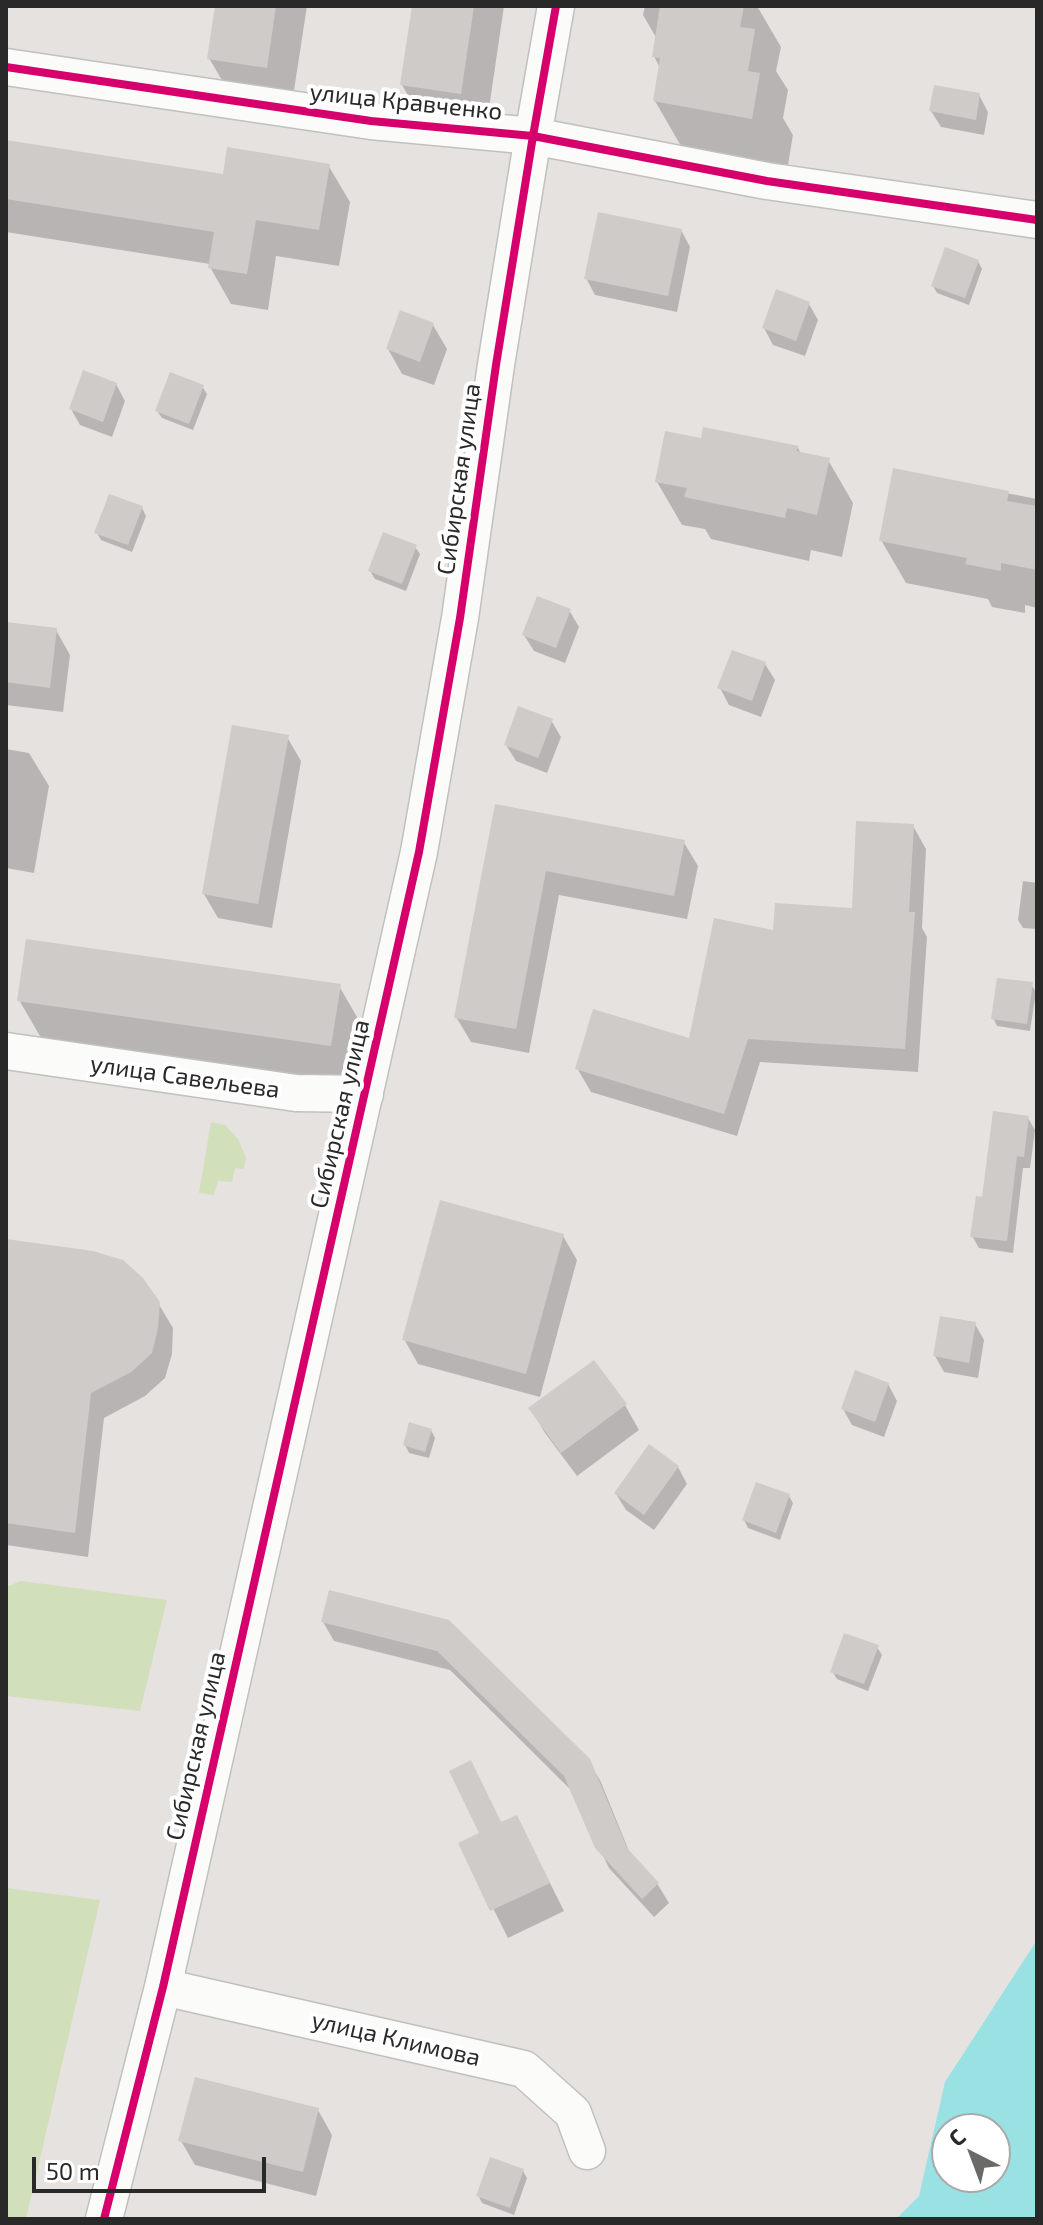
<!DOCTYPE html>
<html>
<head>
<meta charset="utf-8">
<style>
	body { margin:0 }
	#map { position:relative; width:1043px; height:2225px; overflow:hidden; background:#e6e2e0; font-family:"Exo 2",sans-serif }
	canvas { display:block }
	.frame { position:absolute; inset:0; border:8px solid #292929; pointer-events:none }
	.north { position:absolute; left:931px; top:2113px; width:80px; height:80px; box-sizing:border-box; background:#fff; border:2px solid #a9a9a9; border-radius:50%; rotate:318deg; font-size:22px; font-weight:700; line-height:32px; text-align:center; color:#292929 }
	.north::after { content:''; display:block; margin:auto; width:28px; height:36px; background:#6b6a69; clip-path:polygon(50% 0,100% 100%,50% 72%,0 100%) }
	.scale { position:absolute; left:32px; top:2157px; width:234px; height:36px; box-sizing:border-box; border:4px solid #292929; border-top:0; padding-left:10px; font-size:24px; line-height:28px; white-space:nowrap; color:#292929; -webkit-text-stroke:6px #fff; paint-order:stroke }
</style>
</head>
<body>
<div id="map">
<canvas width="1043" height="2225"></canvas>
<div class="frame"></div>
<div class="north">С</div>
<div class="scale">50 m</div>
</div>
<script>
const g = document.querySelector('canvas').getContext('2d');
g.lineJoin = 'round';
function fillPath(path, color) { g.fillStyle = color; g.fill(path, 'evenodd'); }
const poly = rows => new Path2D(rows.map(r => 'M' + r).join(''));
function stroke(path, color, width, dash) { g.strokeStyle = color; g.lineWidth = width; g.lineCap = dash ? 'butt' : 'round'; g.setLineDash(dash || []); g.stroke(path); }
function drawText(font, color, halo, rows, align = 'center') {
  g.font = font + ' "Exo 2",sans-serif'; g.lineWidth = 8; g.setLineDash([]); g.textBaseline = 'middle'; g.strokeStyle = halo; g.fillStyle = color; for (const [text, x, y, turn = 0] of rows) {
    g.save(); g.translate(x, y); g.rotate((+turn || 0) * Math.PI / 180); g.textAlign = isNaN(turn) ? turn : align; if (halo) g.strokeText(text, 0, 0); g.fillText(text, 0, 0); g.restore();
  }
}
fillPath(poly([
	[211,1122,225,1125,238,1139,246,1158,244,1169,235,1168,232,1182,218,1181,214,1195,199,1193],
	[21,1581,167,1600,140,1711,6,1696,6,1587],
	[6,1888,100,1900,26,2219,6,2219]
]), '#d2dfbb');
fillPath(poly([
	[1037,1940,1037,2219,896,2219,919,2196,945,2082],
	[947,2129,995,2129,995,2177,947,2177]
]), '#99e1e3');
fillPath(poly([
	[217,6,307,6,291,110,234,101,209,58],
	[414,6,504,6,485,136,427,128,402,85],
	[645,6,757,6,781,47,776,71,788,90,783,118,793,135,786,177,689,160,655,101,660,68,654,56,657,39,643,15],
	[979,95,988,112,984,135,941,127,931,111],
	[6,142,225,176,328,165,350,202,339,266,276,256,268,310,231,304,210,267,210,264,6,232],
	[681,230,690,247,677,312,595,295,586,278],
	[978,261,982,269,969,305,937,293,933,286],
	[809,304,818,320,805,356,773,345,764,328],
	[433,325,447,349,434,385,402,374,388,349],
	[116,384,125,401,112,437,80,425,71,409],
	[202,386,207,394,193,430,162,418,157,411],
	[798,448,801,454,828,460,853,503,842,557,811,550,809,561,711,539,705,529,682,525,657,482],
	[894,471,1037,499,1037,608,1025,605,1025,613,992,607,988,599,906,583,881,540],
	[142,508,146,516,132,552,101,540,97,533],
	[415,547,420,554,406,591,375,579,370,571],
	[569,610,579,627,565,663,534,651,524,635],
	[6,624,56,630,70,655,63,712,6,705],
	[765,664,775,680,761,717,729,705,720,688],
	[551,720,561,737,547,773,516,761,506,745],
	[287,737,301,761,272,928,218,918,204,894],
	[6,749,29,753,49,786,34,873,6,868],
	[497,806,683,841,698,866,687,919,559,895,529,1053,471,1042,456,1017],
	[913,826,926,849,922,928,927,937,918,1072,760,1062,737,1136,591,1092,577,1068,691,1041,775,932,853,910],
	[1023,881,1037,883,1037,929,1023,928,1018,920],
	[1031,984,1036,992,1030,1031,997,1026,993,1018],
	[339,986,364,1029,355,1088,44,1043,19,1000],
	[1028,1118,1035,1130,1030,1168,1023,1168,1013,1253,979,1248,972,1236,983,1199],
	[563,1236,577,1260,540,1397,418,1364,404,1339],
	[6,1241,158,1303,173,1328,172,1354,165,1378,145,1396,104,1418,88,1557,6,1545],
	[975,1324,984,1340,978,1378,944,1372,935,1356],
	[888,1384,897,1401,884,1437,852,1425,843,1409],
	[625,1405,639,1430,577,1476,545,1433,531,1409],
	[431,1430,435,1438,429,1458,409,1453,405,1445],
	[678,1467,687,1484,654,1530,626,1510,616,1494],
	[789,1496,793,1503,780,1540,748,1528,744,1520],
	[448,1621,588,1760,600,1780,631,1856,658,1885,669,1903,654,1917,609,1868,572,1791,450,1670,334,1641,323,1622],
	[877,1647,882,1655,868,1691,837,1679,832,1671],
	[470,1762,502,1824,517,1817,564,1911,508,1938,461,1844,482,1834],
	[318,2110,332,2135,316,2196,195,2165,181,2141],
	[523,2171,527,2178,514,2215,482,2203,478,2195]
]), '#0003');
fillPath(poly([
	[215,6,276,6,267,68,207,59],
	[412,6,474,6,461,94,400,85],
	[660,6,744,6,740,27,755,29,748,71,760,73,752,119,653,101,660,58,652,57],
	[934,85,980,93,976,120,929,111],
	[6,140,223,174,227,147,330,164,319,230,256,220,247,274,208,268,214,232,6,199],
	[598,212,682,229,668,296,584,279],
	[945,247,979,260,965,298,931,286],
	[776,289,810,302,796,341,762,328],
	[400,310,434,323,420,362,386,349],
	[83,370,117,383,103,422,69,409],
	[170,372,204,385,189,424,155,411],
	[703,427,799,446,796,451,830,458,817,515,787,508,785,518,684,497,687,488,655,482,665,431,701,438],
	[893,468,1009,491,1007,501,1037,506,1037,570,1001,563,1001,571,965,564,967,558,879,541],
	[109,494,143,506,128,545,94,533],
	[383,532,417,545,402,584,368,571],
	[537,596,571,609,556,648,522,635],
	[6,622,57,628,50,688,6,682],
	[732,650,766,662,752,701,717,688],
	[518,706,553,719,538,758,504,745],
	[232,725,289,735,258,904,202,894],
	[495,804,685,840,674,896,546,871,516,1029,454,1018],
	[856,821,914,824,909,912,915,912,905,1049,748,1039,724,1114,575,1069,593,1009,689,1038,714,918,773,930,775,903,852,908],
	[26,939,341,984,331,1046,17,1001],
	[997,978,1033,982,1027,1024,991,1019],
	[993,1111,1029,1116,1024,1157,1017,1156,1007,1241,970,1237,976,1196,982,1197],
	[440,1200,564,1234,526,1374,402,1340],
	[6,1239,93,1251,123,1260,143,1278,160,1302,158,1328,152,1353,131,1372,91,1393,75,1533,6,1523],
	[940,1316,976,1322,969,1363,933,1356],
	[594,1360,627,1404,561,1453,528,1408],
	[855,1370,889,1383,875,1422,841,1409],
	[409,1422,432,1429,425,1452,403,1445],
	[649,1444,679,1466,644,1515,614,1493],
	[756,1482,790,1494,776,1533,742,1520],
	[329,1590,449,1620,590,1759,627,1848,659,1883,642,1899,595,1848,564,1776,437,1651,321,1622],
	[844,1633,879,1645,864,1684,830,1672],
	[471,1760,501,1822,517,1815,550,1883,490,1911,458,1843,479,1833,449,1771],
	[195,2077,319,2108,303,2172,178,2141],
	[490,2157,524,2169,510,2208,476,2196]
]), '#cecbc9');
const minor = poly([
	[6,67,371,121,533,136,767,181,1037,220],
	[6,1051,296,1093,365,1094],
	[163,1987,524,2069,573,2113,587,2151],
	[104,2219,163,1987,419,852,460,618,496,365,533,136,556,6]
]);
stroke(minor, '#c1c0c1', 39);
stroke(minor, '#fbfbfa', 36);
stroke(poly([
	[6,67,371,121,533,136,767,181,1037,220],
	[104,2219,163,1987,419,852,460,618,496,365,533,136,556,6]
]), '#d6006c', 8);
drawText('24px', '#292929', '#fff', [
	["улица Кравченко",406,102,6],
	["Сибирская улица",459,479,-82],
	["улица Савельева",185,1077,8],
	["Сибирская улица",340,1114,-77],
	["Сибирская улица",196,1746,-77],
	["улица Климова",396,2039,13]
]);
</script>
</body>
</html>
